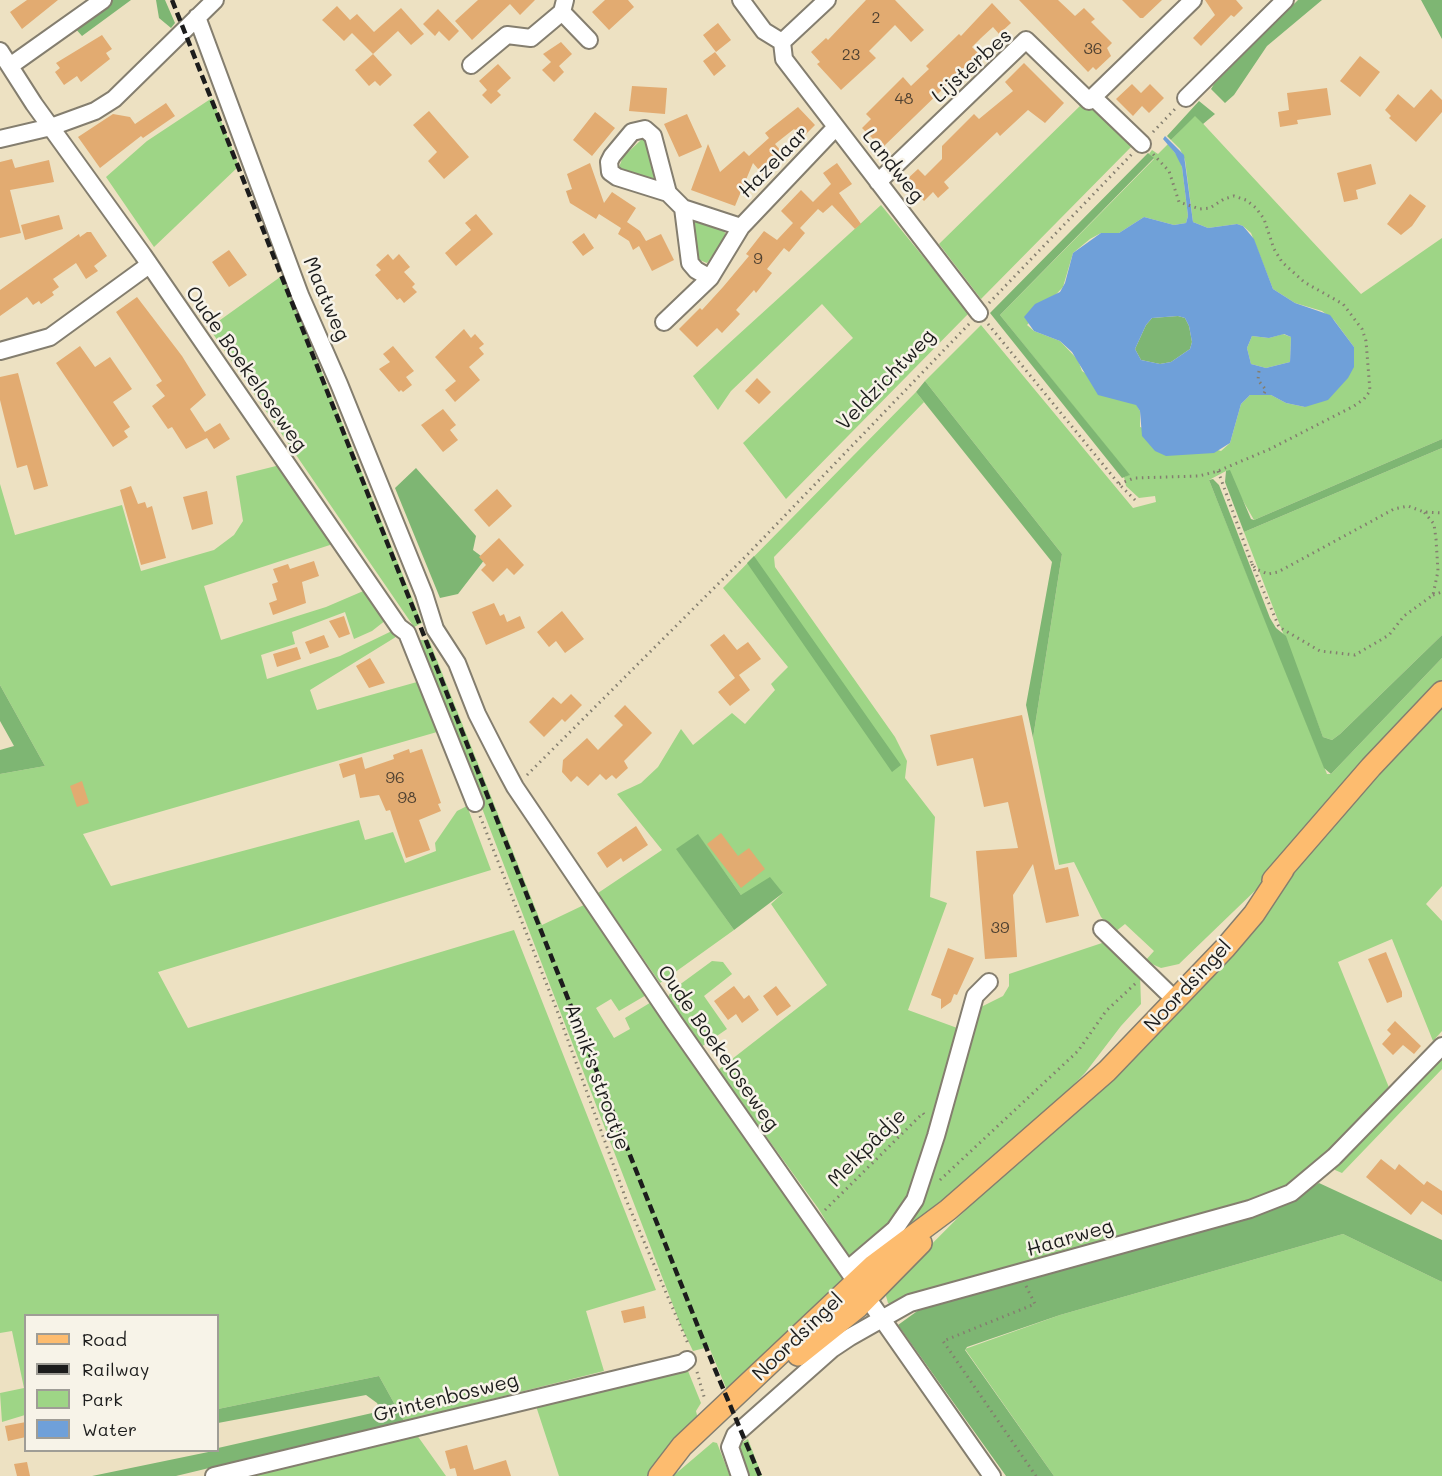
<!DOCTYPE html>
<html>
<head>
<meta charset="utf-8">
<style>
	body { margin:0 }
	#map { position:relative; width:1442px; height:1476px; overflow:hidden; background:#ede1c2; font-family:Mali,sans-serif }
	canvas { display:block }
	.legend { position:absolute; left:24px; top:1314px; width:195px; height:138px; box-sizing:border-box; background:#f7f3e8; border:2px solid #9f9d96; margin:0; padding:8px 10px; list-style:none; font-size:18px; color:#1c1c1c }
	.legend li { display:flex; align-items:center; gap:12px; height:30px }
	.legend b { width:30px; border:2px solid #9f9d96 }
</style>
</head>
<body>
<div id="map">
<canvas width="1442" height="1476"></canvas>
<ul class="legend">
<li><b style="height:8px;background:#fdbc6f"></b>Road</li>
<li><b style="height:8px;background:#1c1c1c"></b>Railway</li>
<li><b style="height:16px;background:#9ed586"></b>Park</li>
<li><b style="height:16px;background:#6fa0d9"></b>Water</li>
</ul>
</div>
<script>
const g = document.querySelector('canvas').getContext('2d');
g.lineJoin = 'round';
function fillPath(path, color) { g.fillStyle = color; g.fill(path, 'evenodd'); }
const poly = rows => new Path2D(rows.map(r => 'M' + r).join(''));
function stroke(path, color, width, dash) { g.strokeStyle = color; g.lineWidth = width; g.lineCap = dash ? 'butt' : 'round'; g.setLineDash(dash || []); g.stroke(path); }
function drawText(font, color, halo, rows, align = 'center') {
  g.font = font + ' Mali,sans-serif'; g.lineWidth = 5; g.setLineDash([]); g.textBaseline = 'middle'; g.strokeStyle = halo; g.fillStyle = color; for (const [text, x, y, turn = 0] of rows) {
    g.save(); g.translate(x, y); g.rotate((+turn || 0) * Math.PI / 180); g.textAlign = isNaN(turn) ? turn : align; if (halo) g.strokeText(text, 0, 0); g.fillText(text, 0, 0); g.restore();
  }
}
fillPath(poly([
	[212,98,239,166,154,247,106,177,147,141],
	[1082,104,1089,109,1095,104,1134,144,981,299,939,244],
	[1195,115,1361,294,1442,238,1442,439,1254,520,1226,471,1209,480,1327,774,1331,774,1442,658,1442,683,1261,885,1179,964,1161,968,1145,961,1154,951,1125,924,1115,932,1101,917,1074,862,1059,865,1033,738,1062,554,925,381,981,325,1133,508,1156,502,1155,496,1139,498,1126,486,1124,477,1129,475,1000,315,1154,159,1149,154,1152,150,1158,154,1168,144,1179,158,1182,167,1188,216,1186,223,1174,225,1144,217,1119,233,1101,233,1090,239,1073,253,1063,287,1027,325,1034,331,1060,341,1078,360,1082,371,1124,399,1136,404,1140,411,1140,427,1221,451,1230,443,1241,404,1250,395,1271,395,1286,403,1305,407,1354,347,1334,320,1322,311,1295,303,1273,289,1251,233,1243,226,1237,224,1208,228,1193,222,1185,160,1180,149,1171,140],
	[641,140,646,140,661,184,623,173,619,167,623,157],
	[881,205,969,313,786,499,743,443,853,338,822,304,731,391,718,410,693,376],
	[696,220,723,229,725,233,726,237,707,263,697,259,691,222],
	[283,275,422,623,414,627,209,328],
	[1283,334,1291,337,1290,362,1266,368,1251,364,1247,348,1252,336,1269,338],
	[916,392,924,402,774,557,775,567,895,737,907,761,905,778,935,817,930,897,947,903,908,1010,960,1029,930,1138,901,1213,850,1260,818,1208,718,1070,827,985,771,904,783,893,741,895,698,835,677,849,734,930,660,983,598,893,662,850,617,794,641,783,658,767,681,729,693,745,732,713,745,724,775,690,771,684,788,667,723,588],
	[1442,448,1442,635,1340,734,1332,740,1323,737,1244,532],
	[280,465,336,543,204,586,221,640,326,607,368,589,386,620,372,631,354,639,345,612,292,632,295,644,261,655,267,679,340,656,396,629,399,635,310,690,317,710,417,682,437,732,83,834,111,886,359,820,365,840,393,832,405,863,436,851,435,843,457,811,467,806,491,870,158,972,188,1028,514,930,656,1290,586,1311,604,1371,404,1421,379,1376,218,1409,218,1316,26,1316,25,1415,2,1422,0,1393,24,1388,12,1331,0,1333,0,774,45,766,0,685,0,484,15,535,122,505,141,571,214,550,234,535,243,521,236,476],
	[413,640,429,640,542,925,586,904,648,994,619,1011,611,999,596,1008,614,1038,630,1029,625,1018,653,1001,847,1282,729,1395,709,1347,693,1351,681,1326,437,691],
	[1442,704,1442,886,1426,904,1442,921,1442,1031,1433,1041,1392,939,1338,962,1390,1090,1309,1172,1288,1187,1252,1202,894,1306,888,1303,886,1296,888,1288,1261,913,1352,803],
	[1105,942,1140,974,1141,1004,1121,1026,1085,1073,1060,1099,964,1186,858,1274,899,1230,977,1009,1003,996,1009,986,1009,974],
	[712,961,723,962,732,974,704,996,727,1029,701,1047,667,1000,671,991],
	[1442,1053,1442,1069,1342,1173,1335,1170,1335,1166],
	[1343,1234,1442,1282,1442,1476,1054,1476,965,1349,1060,1315],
	[688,1371,701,1403,696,1411,699,1424,647,1476,559,1476,536,1406],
	[414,1431,446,1476,242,1476],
	[748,1439,762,1476,742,1476,731,1449],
	[713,1442,717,1443,730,1476,673,1476]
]), '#9ed586');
fillPath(poly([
	[113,0,131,0,82,36,74,27],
	[156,0,165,0,175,23,171,28,159,18],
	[1298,0,1322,0,1267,46,1234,95,1225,103,1211,89,1214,84],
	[1421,0,1442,0,1442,39,1434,24],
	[1199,101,1215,114,1203,124,1195,116,1171,140,1167,136],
	[1148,153,1154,158,1000,315,1130,475,1122,478,990,313],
	[1178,316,1185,318,1189,326,1192,342,1190,349,1171,362,1160,364,1141,360,1135,349,1146,325,1152,318],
	[925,381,1062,554,1033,738,1026,705,1052,562,916,392],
	[1442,439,1442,448,1244,532,1225,482,1226,471,1230,470,1251,519,1254,520],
	[416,468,476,536,473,550,485,559,458,594,440,598,395,488],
	[1213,479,1219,485,1270,618,1276,628,1286,636,1323,737,1332,740,1340,734,1442,635,1442,658,1331,774,1324,768,1274,644,1209,480],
	[754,556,901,765,892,772,747,563],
	[0,685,45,766,0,774,0,750,14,746,0,721],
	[698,834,741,895,770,877,783,893,734,930,676,849],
	[1319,1183,1442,1240,1442,1282,1343,1234,1060,1315,967,1347,965,1350,1054,1476,1006,1476,898,1325,927,1304,1286,1203],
	[379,1376,404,1421,176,1476,92,1476,218,1450,218,1448,381,1411,377,1403,366,1395,218,1423,218,1409]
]), '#7eb673');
fillPath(poly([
	[1165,136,1184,155,1193,222,1208,228,1237,224,1243,226,1254,239,1273,289,1295,303,1330,315,1354,347,1354,367,1348,378,1328,400,1305,407,1286,403,1271,395,1250,395,1241,404,1230,443,1214,453,1166,456,1155,451,1142,436,1140,411,1136,405,1098,395,1072,352,1060,341,1034,331,1024,317,1035,304,1060,292,1065,283,1073,253,1101,233,1119,233,1144,217,1174,225,1186,223,1188,216,1182,167,1175,153,1163,139],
	[1178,316,1185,318,1189,326,1192,342,1190,349,1171,362,1160,364,1141,360,1135,349,1146,325,1152,318],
	[1284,334,1291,337,1290,362,1266,368,1251,364,1247,348,1252,336,1269,338]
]), '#6fa0d9');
fillPath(poly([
	[27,0,58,0,22,29,10,12],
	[478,0,535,0,520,15,510,4,472,40,455,21],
	[605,0,628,0,634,7,609,30,592,12],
	[866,0,895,0,924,30,911,42,895,25,869,51,876,58,841,90,817,64,820,62,811,52,826,38,828,40],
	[1019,0,1058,0,1075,16,1084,8,1095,19,1091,22,1112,43,1107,48,1111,56,1096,70,1093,67,1088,72],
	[1122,0,1162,0,1143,18,1140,18],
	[1205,0,1236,0,1243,8,1234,17,1231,15,1201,46,1193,38,1215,15],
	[992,3,1011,23,999,34,993,27,981,38,972,47,979,54,882,148,862,128,871,119,866,114,903,77,911,86,929,69,926,66,959,34,961,36],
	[337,6,350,20,357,14,374,32,401,8,424,34,411,45,398,31,373,54,392,75,380,86,375,81,369,86,355,70,373,54,352,33,344,41,322,20],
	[438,9,459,31,449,41,439,31,435,36,423,24],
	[718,23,731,40,716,52,703,35],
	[102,35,112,49,106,53,110,59,81,82,77,76,64,85,55,72,60,68,56,63],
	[561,42,572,54,559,66,564,72,554,82,542,70,551,62,543,54],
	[715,52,726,66,714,76,703,61],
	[1360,56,1380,72,1360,97,1340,81],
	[1024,63,1064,103,1045,123,1028,110,1000,136,997,132,944,182,949,188,938,198,933,192,924,201,905,181,918,169,925,176,942,159,942,146,974,114,979,119,1013,91,1005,82],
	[498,64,511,78,497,91,501,95,491,104,482,95,487,90,479,81],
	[1132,84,1141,93,1150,84,1164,98,1149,113,1142,106,1133,116,1116,99],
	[632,86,667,88,665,114,629,111],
	[1327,88,1331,115,1297,120,1298,124,1280,127,1278,112,1289,110,1287,93],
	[1431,89,1442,100,1442,112,1416,142,1389,118,1391,116,1385,110,1398,94,1414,108],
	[166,103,175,116,143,138,141,136,100,168,78,137,113,114,130,117,135,124],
	[798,107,815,125,803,137,794,129,775,144,786,157,764,176,753,163,735,206,691,190,708,144,720,172,744,151,749,156,769,138,765,133],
	[429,111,469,157,444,179,428,161,437,152,413,125],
	[595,112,615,128,592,156,573,140],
	[687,114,702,147,679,157,664,124],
	[12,159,15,168,49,160,54,182,10,190,21,233,0,238,0,162],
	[590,163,604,203,612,192,636,208,627,222,640,231,646,241,661,234,674,260,652,271,639,246,633,250,629,241,618,234,621,228,599,214,596,219,570,203,566,191,572,189,567,174],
	[837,163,852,184,839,193,861,224,855,229,832,205,823,213,818,209,800,228,805,233,789,252,784,248,767,269,772,273,756,293,754,290,736,310,740,314,722,333,717,328,697,347,679,329,700,308,702,310,723,287,749,256,746,254,764,231,777,240,793,223,781,211,801,190,813,202,831,184,823,173],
	[1371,164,1376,184,1356,190,1358,199,1344,202,1337,173],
	[1410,194,1426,206,1412,226,1401,235,1387,224],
	[476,214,493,234,456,266,445,253,471,230,465,223],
	[59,215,63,229,25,240,21,225],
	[87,232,91,232,107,256,94,266,98,271,86,279,76,263,53,279,59,287,52,292,54,295,41,304,39,301,33,305,27,297,0,316,0,290,79,234,80,237],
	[584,233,594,248,583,256,572,242],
	[229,250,247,275,229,287,212,262],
	[388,254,393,260,399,254,410,267,404,272,415,284,412,287,417,292,404,303,400,298,397,300,375,275,381,270,376,265],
	[137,297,182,356,206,395,190,409,205,432,220,423,230,439,214,449,207,438,186,449,172,427,168,429,152,406,165,396,156,385,162,381,116,312],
	[464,329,471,338,475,334,484,344,479,348,484,354,469,367,480,380,455,402,445,390,456,381,435,357],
	[80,346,95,367,110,357,132,389,113,402,130,427,124,431,128,437,113,447,56,363],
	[393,346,414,371,406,377,412,385,403,392,401,390,399,392,379,369,390,362,383,354],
	[18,373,48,486,34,490,27,465,17,468,0,400,0,377],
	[757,378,771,392,759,404,745,391],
	[443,409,456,425,450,430,458,440,443,452,421,425],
	[131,486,138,504,145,502,147,508,152,506,166,558,141,565,120,490],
	[497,489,512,506,489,527,474,510],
	[207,491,213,524,192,530,183,497],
	[499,538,524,565,514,575,507,568,493,582,481,570,486,565,479,557],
	[314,561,319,576,302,582,306,603,273,615,269,603,277,600,272,584,278,582,273,569,288,564,290,569],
	[494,603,500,616,504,614,507,622,520,616,525,628,486,645,472,612],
	[562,611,584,639,565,653,556,641,549,647,537,632],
	[344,616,350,634,339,638,329,621],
	[724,634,737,650,748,642,761,659,739,675,750,690,730,706,718,692,735,678,710,645],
	[324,635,329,647,310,654,305,642],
	[297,647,301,659,277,667,273,654],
	[370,658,385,683,369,688,356,666],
	[571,694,582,705,565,722,562,719,544,737,529,722,553,697,561,704],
	[625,705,652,733,624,761,628,768,616,779,612,775,606,780,600,774,588,786,577,776,571,782,562,772,563,760,587,738,598,750,623,725,614,716],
	[1022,715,1055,870,1068,867,1079,916,1046,923,1033,864,1013,895,1017,957,985,959,976,851,1018,848,1008,802,984,807,973,758,937,766,930,735],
	[409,749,410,753,422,749,441,803,438,804,441,811,419,820,430,850,406,858,390,810,386,811,379,795,360,798,355,774,343,778,339,764,362,757,365,769,394,759,393,755],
	[82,781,89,803,77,807,70,786],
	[636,826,648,845,623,862,621,858,607,868,597,853],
	[721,833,738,856,749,848,765,869,741,888,707,844],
	[948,948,974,958,957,995,954,994,951,1002,941,1009,941,999,931,995],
	[1386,952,1402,992,1402,997,1387,1003,1368,959],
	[734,986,744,999,749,995,759,1010,742,1023,736,1014,728,1020,714,1001],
	[776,986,791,1006,777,1016,763,996],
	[1395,1021,1421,1046,1414,1054,1403,1045,1393,1055,1382,1044,1391,1034,1387,1030],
	[1381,1159,1395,1170,1399,1164,1424,1185,1427,1181,1442,1191,1442,1215,1422,1201,1411,1215,1366,1177],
	[644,1306,646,1318,624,1323,621,1311],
	[26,1422,26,1437,8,1441,5,1426],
	[467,1445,474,1470,506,1460,511,1476,457,1476,455,1468,450,1469,445,1451],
	[27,1462,30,1476,17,1476,14,1464]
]), '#e2ab71');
const minor = poly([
	[741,0,764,31,782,42],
	[562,12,589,40],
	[197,17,300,295,339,384,424,594,435,629,457,663,477,714,500,759,515,787,674,1022,992,1476],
	[782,42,784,59,979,313],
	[782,42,827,0],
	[0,51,34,104,143,255,399,627,407,633,475,803],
	[471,65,507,35,531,38,562,12,565,0],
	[10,66,103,0],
	[1093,97,1142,144],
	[1186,98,1285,0],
	[0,139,51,127,95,111,114,99,215,0],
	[878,182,1026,40,1089,101,1193,0],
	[668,193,617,177,610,172,609,162,612,156,632,132,645,129,653,136,668,193,683,208,741,227],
	[683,208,690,263,696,270,710,278],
	[664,322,710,278,741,227,836,127],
	[0,351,50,337,149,265],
	[1102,929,1167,992],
	[848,1269,895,1229,915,1200,936,1136,975,996,989,982],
	[214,1476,683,1363,687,1360],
	[740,1476,730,1447,735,1435,832,1349,850,1337,910,1303,1250,1209,1291,1193,1334,1157,1442,1046]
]);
const major = poly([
	[1273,880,1371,767,1442,692],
	[798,1355,858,1307,921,1243],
	[659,1476,682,1446,873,1266,948,1210,1107,1071,1225,948,1254,914,1283,870]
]);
stroke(minor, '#847e6f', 20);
stroke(major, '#847e6f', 24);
stroke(poly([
	[1153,132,1175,109],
	[989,303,1132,154],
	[988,324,1119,484,1136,501],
	[1259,371,1258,380,1266,390,1263,395],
	[1218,471,1252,564,1256,569,1268,574,1278,572,1394,509,1408,506,1424,512,1442,513],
	[1119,484,1134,478,1199,476,1218,471,1270,449,1354,406,1364,399,1370,391,1366,341,1362,329,1343,304,1304,282,1282,262,1274,249,1264,219,1256,208,1246,200,1234,196,1224,199,1210,208,1200,209,1179,202,1169,171,1152,153],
	[1252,564,1279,627,1320,651,1355,655,1389,635,1404,616,1433,595,1438,571,1436,539,1434,524,1424,512],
	[1433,595,1442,592],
	[527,775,748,554,970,323],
	[480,816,558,1013,627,1202,689,1346],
	[940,1180,1078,1051,1106,1011,1136,983],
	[825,1210,923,1113,926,1117],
	[1026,1286,1035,1304,943,1341,1036,1476],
	[697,1372,705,1400]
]), '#847e6f', 3, [1.5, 4.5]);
stroke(minor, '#fff', 16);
stroke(major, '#fdbc6f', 21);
stroke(poly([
	[172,0,714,1367,760,1476]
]), '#1c1c1c', 4.5, [9, 4.5]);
drawText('16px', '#4e4031', null, [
	["2",876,18],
	["36",1093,49],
	["23",851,55],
	["48",904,99],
	["9",758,259],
	["96",395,778],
	["98",407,798],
	["39",1000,928]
]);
drawText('20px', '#1c1c1c', '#f7f3e8', [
	["Lijsterbes",972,66,-42],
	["Hazelaar",774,162,-46],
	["Landweg",893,166,52],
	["Maatweg",326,299,67],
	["Oude Boekeloseweg",246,369,55],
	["Veldzichtweg",886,380,-46],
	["Noordsingel",1188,986,-47],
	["Oude Boekeloseweg",718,1048,55],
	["Annik's stroatje",597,1077,70],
	["Melkpâdje",867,1148,-45],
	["Haarweg",1070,1238,-16],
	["Noordsingel",798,1337,-44],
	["Grintenbosweg",446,1398,-14]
]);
</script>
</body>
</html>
